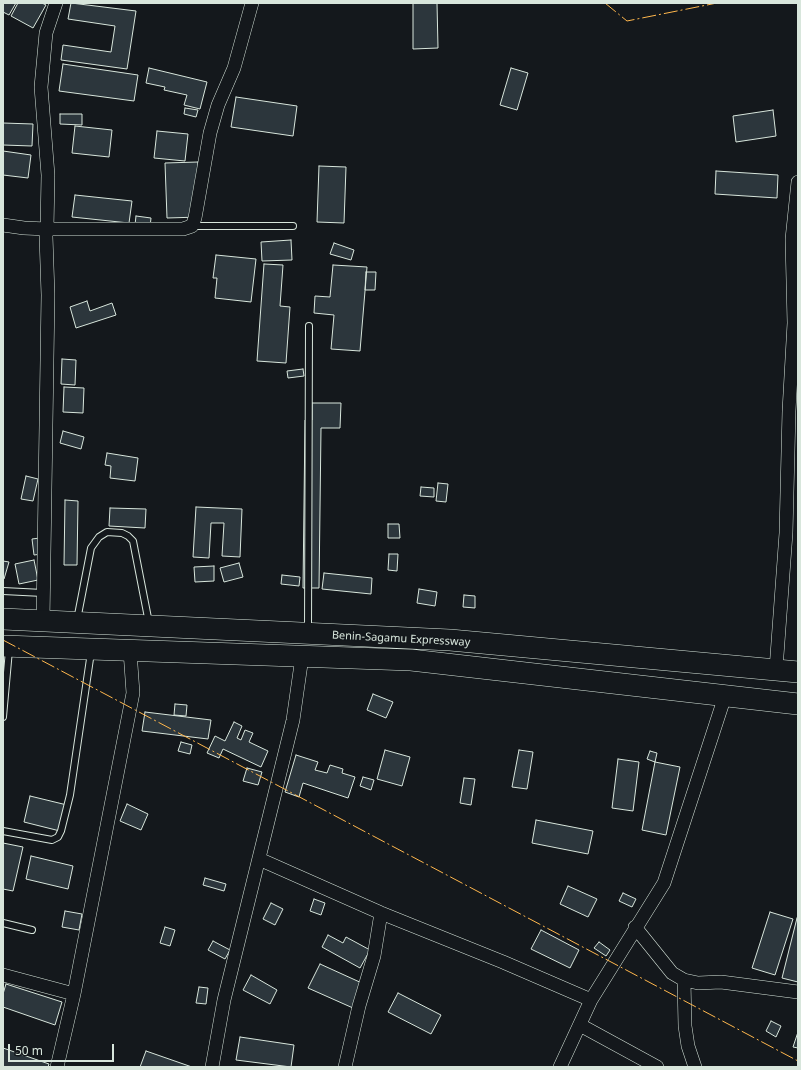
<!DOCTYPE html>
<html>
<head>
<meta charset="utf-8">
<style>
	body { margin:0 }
	#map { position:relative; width:801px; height:1070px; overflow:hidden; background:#14181c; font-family:"Noto Sans",sans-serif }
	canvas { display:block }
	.frame { position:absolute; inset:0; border:4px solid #d8e6dc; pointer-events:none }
	.scale { position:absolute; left:8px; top:1044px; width:106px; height:18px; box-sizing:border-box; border:2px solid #d8e6dc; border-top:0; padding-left:5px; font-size:12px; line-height:14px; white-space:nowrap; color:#d8e6dc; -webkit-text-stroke:3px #14181c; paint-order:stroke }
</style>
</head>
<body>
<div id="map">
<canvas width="801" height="1070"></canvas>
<div class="frame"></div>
<div class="scale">50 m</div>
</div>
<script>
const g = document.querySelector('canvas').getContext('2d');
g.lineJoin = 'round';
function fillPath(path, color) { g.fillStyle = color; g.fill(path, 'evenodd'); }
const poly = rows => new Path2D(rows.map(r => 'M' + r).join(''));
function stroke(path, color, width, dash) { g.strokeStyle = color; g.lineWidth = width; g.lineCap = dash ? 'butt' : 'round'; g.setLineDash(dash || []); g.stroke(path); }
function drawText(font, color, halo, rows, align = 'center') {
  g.font = font + ' "Noto Sans",sans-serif'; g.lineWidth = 3; g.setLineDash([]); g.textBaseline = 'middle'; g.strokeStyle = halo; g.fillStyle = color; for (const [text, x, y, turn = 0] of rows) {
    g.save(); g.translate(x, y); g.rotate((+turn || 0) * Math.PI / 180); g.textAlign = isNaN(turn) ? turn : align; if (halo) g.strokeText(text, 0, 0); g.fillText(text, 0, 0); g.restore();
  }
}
const building = poly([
	[3,3,16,3,9,15,3,12,3,3],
	[18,3,42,3,46,5,33,28,11,16,18,3],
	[71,3,136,11,127,69,61,60,63,45,111,52,115,26,68,19,71,3],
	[413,3,437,3,438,48,413,49,413,3],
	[63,64,138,75,134,101,59,91,63,64],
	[149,68,207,82,200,109,184,105,187,95,164,90,165,87,146,83,149,68],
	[511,68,528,73,517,110,500,105,511,68],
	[236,97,297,106,293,136,231,127,236,97],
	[185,108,198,110,196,117,184,114,185,108],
	[773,110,776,136,736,142,733,116,773,110],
	[60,114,82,114,82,125,60,124,60,114],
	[3,123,33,124,32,146,3,145,3,123],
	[75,126,112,130,109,157,72,153,75,126],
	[157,131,188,134,185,161,154,158,157,131],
	[3,151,31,155,28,178,3,175,3,151],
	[198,162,200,217,167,218,165,163,198,162],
	[319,166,346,167,344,223,317,222,319,166],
	[716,171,778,175,777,198,715,194,716,171],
	[75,195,132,201,129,223,72,217,75,195],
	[136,216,151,218,150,227,135,225,136,216],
	[291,240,292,260,262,261,261,242,291,240],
	[334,243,354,250,351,260,330,254,334,243],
	[216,255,256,259,251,302,215,298,217,278,213,278,216,255],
	[264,264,283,265,280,306,290,307,286,363,257,361,264,264],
	[333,265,367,267,360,351,331,349,334,315,314,313,315,296,330,297,333,265],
	[366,272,376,272,375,290,365,290,366,272],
	[87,301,90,311,112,303,116,315,76,328,70,307,87,301],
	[62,359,76,360,75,385,61,384,62,359],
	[303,369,304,376,288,378,287,371,303,369],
	[64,387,84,388,83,413,63,412,64,387],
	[312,403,341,403,340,428,321,428,319,588,303,588,305,420,312,420,312,403],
	[63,431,84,437,81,449,60,443,63,431],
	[107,453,138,458,135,481,110,478,111,466,105,465,107,453],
	[26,476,38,479,33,501,21,499,26,476],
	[438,483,448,484,446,502,436,501,438,483],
	[421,487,434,488,434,497,420,496,421,487],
	[65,500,78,501,77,565,64,565,65,500],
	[196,507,242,509,240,557,222,556,224,523,211,523,209,558,193,557,196,507],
	[110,508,146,509,145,528,109,526,110,508],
	[388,524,399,524,400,538,388,538,388,524],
	[40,538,42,554,34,555,32,539,40,538],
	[389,554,398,554,397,571,388,570,389,554],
	[34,560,38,580,19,584,15,564,34,560],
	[3,561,9,562,4,579,3,579,3,561],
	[239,563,243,577,224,582,220,568,239,563],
	[214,566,214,581,195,582,194,567,214,566],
	[324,573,372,578,371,594,322,589,324,573],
	[282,575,300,577,299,586,281,584,282,575],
	[419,589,437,592,435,606,417,603,419,589],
	[464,595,475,596,475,608,463,607,464,595],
	[373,694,393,702,386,718,367,710,373,694],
	[175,704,187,705,186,716,174,715,175,704],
	[145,712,211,720,208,739,142,731,145,712],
	[234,722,242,726,237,738,241,740,245,730,253,733,249,742,268,751,261,767,223,749,219,758,207,753,215,736,225,741,234,722],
	[181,742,192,745,190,754,178,751,181,742],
	[385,750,410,757,402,786,377,779,385,750],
	[519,750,533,752,527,789,512,787,519,750],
	[650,751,657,753,655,762,647,759,650,751],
	[296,755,318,762,315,770,327,773,330,765,343,769,342,773,355,777,348,798,303,783,299,797,285,792,296,755],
	[618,759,639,762,633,811,612,808,618,759],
	[655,762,680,767,666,835,642,830,655,762],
	[247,768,262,772,258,785,243,781,247,768],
	[363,777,374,780,371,790,360,786,363,777],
	[464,778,475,779,471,805,460,803,464,778],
	[30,796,67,805,60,831,24,822,30,796],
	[127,804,148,814,141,830,120,821,127,804],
	[536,820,593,831,588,854,532,843,536,820],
	[3,843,23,847,13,891,3,889,3,843],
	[31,856,73,866,68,889,26,879,31,856],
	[205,878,226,884,224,891,203,885,205,878],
	[568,886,597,899,588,917,560,904,568,886],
	[623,893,636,899,632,907,619,901,623,893],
	[314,899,325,903,321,915,310,911,314,899],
	[271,903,283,909,275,925,263,919,271,903],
	[65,911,82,914,79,930,62,927,65,911],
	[770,912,793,919,775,975,752,968,770,912],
	[797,918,798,918,798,982,782,978,797,918],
	[165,927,175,930,170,946,160,943,165,927],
	[541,930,579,950,570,968,531,949,541,930],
	[328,935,343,943,346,937,370,950,360,968,322,947,328,935],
	[213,941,230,950,225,959,208,950,213,941],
	[599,942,610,950,606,956,594,948,599,942],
	[320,964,364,984,353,1008,308,988,320,964],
	[251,975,277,990,270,1004,243,990,251,975],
	[6,984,62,1002,55,1025,3,1007,3,994,6,984],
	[199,987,208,988,206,1004,196,1003,199,987],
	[398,993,441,1015,431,1034,388,1012,398,993],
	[771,1021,781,1026,776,1037,766,1031,771,1021],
	[798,1032,798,1048,793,1047,798,1032],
	[240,1037,294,1045,291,1067,236,1060,240,1037],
	[3,1048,49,1064,48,1067,3,1067,3,1048],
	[146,1051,192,1067,140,1067,146,1051]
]);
fillPath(building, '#2c363c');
stroke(building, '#d8e6dc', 1);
const service = poly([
	[192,226,293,226],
	[3,591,43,593],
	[77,620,91,548,99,537,107,532,122,533,128,536,133,541,149,623],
	[308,630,309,326],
	[3,717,9,650],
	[3,831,52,840,58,837,61,831,70,795,91,652],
	[3,923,32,930]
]);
const minor = poly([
	[56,3,46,33,41,87,48,175,47,229,183,229,192,226,195,218,210,133,218,105,234,68,252,3],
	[3,225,24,228,47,229,46,236,48,295,43,620],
	[776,669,786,533,789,411,794,323,792,239,798,182],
	[259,859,381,913,503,962,591,1000],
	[635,927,672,973,684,980,698,983,721,982,798,992],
	[3,975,74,994],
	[684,980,685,1026,688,1046,695,1067],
	[580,1025,657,1067],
	[57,1067,74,994,133,693,130,651],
	[212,1067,224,1000,293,720,302,657],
	[345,1067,359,1006,374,956,381,913],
	[560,1067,591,1000,664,883,725,696]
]);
const trunk = poly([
	[3,619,450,640,798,672],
	[3,646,411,660,798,704]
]);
stroke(service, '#d8e6dc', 8);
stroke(minor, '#d8e6dc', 14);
stroke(trunk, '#d8e6dc', 22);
stroke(service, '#14181c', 6);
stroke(minor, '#14181c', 13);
stroke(trunk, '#14181c', 21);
stroke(poly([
	[605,3,627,21,717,3],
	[3,640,798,1061]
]), '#ffb74d', 1, [14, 3, 2, 3]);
drawText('11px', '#d8e6dc', '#14181c', [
	["Benin-Sagamu Expressway",401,639,3]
]);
</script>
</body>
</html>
